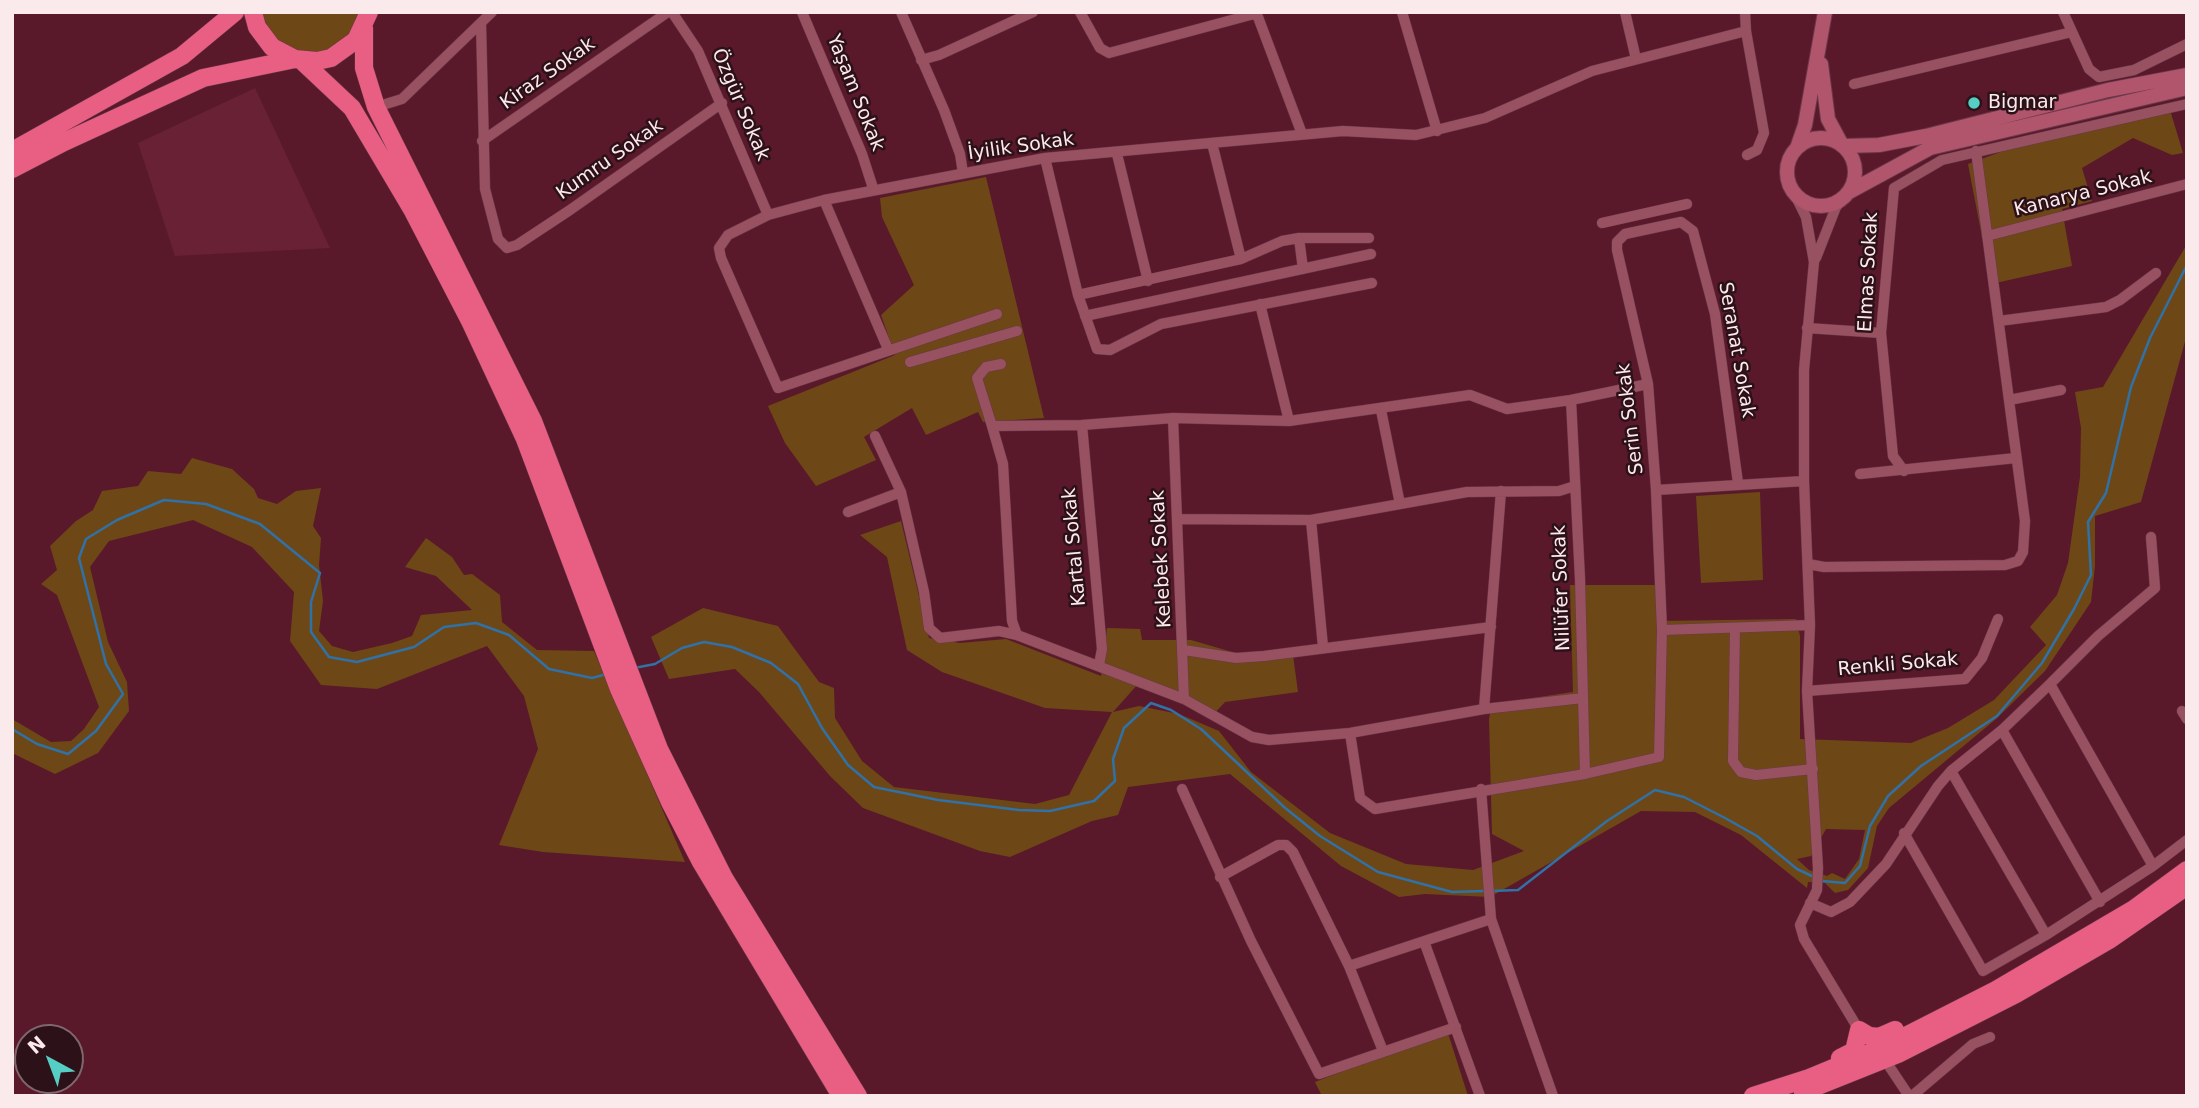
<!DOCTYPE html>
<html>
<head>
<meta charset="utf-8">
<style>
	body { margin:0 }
	#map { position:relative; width:2199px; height:1108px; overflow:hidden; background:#59192b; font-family:"DejaVu Sans",sans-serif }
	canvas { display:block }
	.frame { position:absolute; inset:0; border:14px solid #fbeaec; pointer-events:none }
	.north { position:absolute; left:14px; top:1024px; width:70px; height:70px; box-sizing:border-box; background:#2d1118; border:2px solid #7f686d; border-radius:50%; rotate:319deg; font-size:19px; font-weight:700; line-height:28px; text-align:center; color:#fbeaec }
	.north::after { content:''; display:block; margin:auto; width:24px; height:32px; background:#56cec3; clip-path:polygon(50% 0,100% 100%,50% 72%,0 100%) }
</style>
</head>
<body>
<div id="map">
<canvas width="2199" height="1108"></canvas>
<div class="frame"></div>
<div class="north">N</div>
</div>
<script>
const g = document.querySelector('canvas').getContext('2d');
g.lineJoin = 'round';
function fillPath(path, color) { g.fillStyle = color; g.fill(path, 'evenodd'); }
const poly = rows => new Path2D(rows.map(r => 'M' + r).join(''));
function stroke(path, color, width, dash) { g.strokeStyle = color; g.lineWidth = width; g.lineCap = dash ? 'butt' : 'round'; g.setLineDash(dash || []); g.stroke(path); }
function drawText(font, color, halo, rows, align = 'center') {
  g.font = font + ' "DejaVu Sans",sans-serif'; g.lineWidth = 5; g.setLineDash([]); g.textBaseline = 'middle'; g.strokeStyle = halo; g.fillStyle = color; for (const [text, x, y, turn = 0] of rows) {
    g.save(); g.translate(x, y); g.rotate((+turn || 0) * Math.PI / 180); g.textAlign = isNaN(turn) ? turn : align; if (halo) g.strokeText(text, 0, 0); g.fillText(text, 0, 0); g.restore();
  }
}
fillPath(poly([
	[255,88,330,248,175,256,138,143]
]), '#692136');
fillPath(poly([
	[259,12,362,12,356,30,331,51,298,54,270,36],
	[2170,110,2183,153,2172,155,2133,138,2082,168,2092,201,2062,209,2072,266,1991,284,1968,164,2022,144],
	[986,177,1044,418,983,422,978,412,926,435,912,408,864,437,876,460,816,486,785,443,768,406,895,355,881,315,914,285,882,217,880,198],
	[2187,244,2187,334,2141,502,2095,516,2095,566,2091,602,2045,671,1996,719,1889,808,1877,826,1868,868,1848,890,1835,893,1825,883,1808,882,1807,888,1741,835,1695,812,1641,811,1490,897,1425,894,1399,897,1341,866,1230,774,1128,787,1118,815,1092,821,1010,857,980,851,863,808,830,776,759,692,735,669,669,679,651,637,703,608,778,626,819,682,834,688,835,718,862,761,894,787,1035,804,1069,795,1112,712,1045,708,942,672,907,650,887,557,860,535,901,521,929,638,960,643,1006,639,1101,676,1107,628,1140,629,1142,640,1191,640,1239,654,1292,648,1298,692,1225,702,1213,715,1138,684,1113,712,1139,706,1179,714,1219,731,1251,772,1330,833,1406,864,1473,870,1524,851,1492,834,1489,719,1492,704,1573,692,1570,585,1660,585,1657,621,1796,619,1800,636,1800,739,1911,743,1948,728,1994,700,2046,645,2030,627,2057,595,2068,563,2080,477,2081,428,2075,392,2103,387],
	[1826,829,1865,830,1859,859,1845,879,1832,873,1827,876,1809,870,1797,859,1811,856],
	[192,458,232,469,254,489,258,498,277,504,296,491,321,488,313,526,321,538,319,565,323,601,319,631,332,646,353,652,392,643,412,636,421,615,472,610,436,576,405,567,426,538,452,557,464,575,472,574,500,595,502,622,537,650,594,651,685,862,543,852,499,845,538,749,524,696,487,646,377,689,321,685,290,641,294,592,252,547,193,520,109,541,90,567,108,642,127,682,129,711,98,753,55,774,12,753,12,719,51,742,71,741,84,729,99,707,57,595,41,584,57,570,50,546,76,521,93,510,102,491,138,486,148,471,181,474],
	[1760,492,1763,580,1701,583,1696,496],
	[1447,1030,1468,1096,1322,1096,1315,1082]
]), '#6e4717');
stroke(poly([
	[634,668,655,664,682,648,704,642,732,647,771,663,798,684,822,728,848,765,874,787,938,800,1019,810,1050,811,1094,801,1115,781,1113,759,1124,728,1151,703,1171,710,1201,729,1284,807,1320,836,1378,872,1452,892,1485,891],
	[12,729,37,744,68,754,96,731,123,694,106,664,79,558,86,539,117,520,164,500,206,504,260,524,320,573,311,602,311,632,329,657,357,662,414,647,444,627,476,623,509,635,549,669,592,678,607,674],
	[1822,881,1845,883,1860,866,1870,826,1888,796,1921,766,1997,716,2042,663,2074,609,2091,575,2088,522,2106,493,2131,387,2150,338,2187,265],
	[1491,891,1518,890,1607,821,1655,790,1684,797,1725,818,1757,836,1797,869,1816,878]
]), '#3071a7', 2.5);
const street = poly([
	[672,12,698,51,768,215],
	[802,12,862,154,873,188],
	[901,12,944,110,960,154,963,173],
	[1080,12,1100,48,1109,53,1254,14,1258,17,1302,134],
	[1402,12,1437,131],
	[1625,12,1636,59],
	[1745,12,1746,31,1764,133,1757,150,1747,155],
	[2063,12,2089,69,2099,77,2134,70,2187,44],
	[481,23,485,189,498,239,507,248,517,245,570,210,722,103],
	[921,60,939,55,1033,12],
	[1854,84,2072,32],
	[376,107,402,99,492,12],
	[482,141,668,12],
	[1212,143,1241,259],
	[1117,154,1148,281],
	[1045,158,1078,295,1097,349,1110,350,1161,324,1372,283],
	[1795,195,1806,217,1814,262,1804,370,1804,481,1810,625,1807,691,1818,868,1817,890,1800,925,1804,939,1859,1030],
	[824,200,888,349],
	[1602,223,1687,204],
	[1987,236,2187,184],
	[1299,238,1369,238],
	[1816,258,1836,207,1842,200],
	[1078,295,1241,259,1282,241,1299,238,1303,269],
	[1260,304,1289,421],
	[997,314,778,388,721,258,719,248,728,235,768,215,824,200,1045,158,1343,131,1416,135,1485,118,1592,71,1746,31],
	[1085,316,1371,254],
	[1999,321,2106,307,2120,300,2156,273],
	[1807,328,1881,333],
	[910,362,1017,331],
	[1571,400,1580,579,1585,774],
	[2009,400,2061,390],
	[1381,410,1400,504],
	[1173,418,1184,699],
	[1082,425,1102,649,1099,665],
	[992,426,977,378,986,367,1001,364],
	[875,436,901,492,924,592,929,628,940,638,999,631,1017,635],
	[1904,471,1893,456,1881,333,1894,188,1942,160,2187,104],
	[1860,474,2016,458],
	[1656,490,1804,481],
	[848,512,901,492],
	[1177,519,1311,520,1467,492,1559,491,1575,486],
	[1311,520,1323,647],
	[1808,564,1824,567,2005,565,2018,561,2023,552,2025,521,1976,151],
	[1735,628,1733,761,1741,772,1756,775,1813,769],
	[1662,630,1810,625],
	[1184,650,1236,658,1264,656,1491,627],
	[2050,684,2098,636,2155,588,2151,537],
	[1807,691,1965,679,1982,658,1998,619],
	[1583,698,1484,709,1350,733,1269,740,1252,737,1184,699,1017,635,1012,621,1003,464,992,426,1082,425,1173,418,1289,421,1470,395,1507,409,1571,400,1648,384],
	[1484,709,1501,491],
	[2182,711,2187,719],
	[1350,733,1360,798,1375,809,1585,774,1659,757,1662,630,1656,490,1648,384,1617,250,1617,242,1625,234,1681,222,1693,231,1715,314,1738,483],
	[1951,771,2046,935,2153,866,2050,684,2002,730],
	[1182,789,1251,941,1319,1074,1456,1027],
	[1481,789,1491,919,1553,1096],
	[1904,833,1983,971,2046,935],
	[2153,866,2187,840],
	[1220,877,1278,845,1286,845,1293,852,1349,966,1383,1051],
	[1810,903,1831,912,1850,902,1886,864,1938,786,1951,771,2002,730,2100,902],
	[1425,944,1480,1096],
	[1349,966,1491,919],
	[1885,1060,1909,1096],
	[1912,1096,1973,1044,1990,1037]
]);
const secondary = poly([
	[1821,64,1828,119,1842,145],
	'1787 172a34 34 0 1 1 68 0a34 34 0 1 1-68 0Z',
	[1844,146,1879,145,1926,136,2108,90,2187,75],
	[1797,148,1805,125,1825,12],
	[1849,192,1930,148,2187,88]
]);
const highway = poly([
	[253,12,257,27,272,47,295,59,317,61,331,58,356,40,369,12],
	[364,28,364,68,376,107,533,421,659,749,724,878,858,1096],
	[302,61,352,108,413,211,470,321,525,439,619,689,670,802,701,862,841,1096],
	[12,151,182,56,235,12],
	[12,169,64,142,203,78,295,59],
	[1840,1058,1854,1051,1859,1030,1869,1036,1879,1037,1895,1030],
	[1803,1092,1898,1054,2016,994,2109,940,2187,886],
	[1753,1096,1809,1078,1884,1047,1996,990,2134,909,2187,870]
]);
stroke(street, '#6a3848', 11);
stroke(secondary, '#6a3848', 16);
stroke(highway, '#6a3848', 19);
stroke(street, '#985161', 10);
stroke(secondary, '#b0556b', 14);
stroke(highway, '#e95f83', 18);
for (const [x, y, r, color] of [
	[1974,103,7,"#56cec3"]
]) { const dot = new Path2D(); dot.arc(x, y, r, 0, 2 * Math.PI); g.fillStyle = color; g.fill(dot); stroke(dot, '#2d1118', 2.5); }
drawText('19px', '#fbeaec', '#2d1118', [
	["Kiraz Sokak",548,74,-35],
	["Yaşam Sokak",855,93,68],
	["Özgür Sokak",740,105,67],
	["İyilik Sokak",1021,147,-8],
	["Kumru Sokak",610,160,-35],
	["Kanarya Sokak",2083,194,-14],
	["Elmas Sokak",1869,272,-87],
	["Seranat Sokak",1736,350,80],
	["Serin Sokak",1631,419,-97],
	["Kartal Sokak",1075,547,-95],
	["Kelebek Sokak",1162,559,-93],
	["Nilüfer Sokak",1562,588,-92],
	["Renkli Sokak",1898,665,-5]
]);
drawText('19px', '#fbeaec', '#2d1118', [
	["Bigmar",1988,103]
], 'left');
</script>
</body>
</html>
